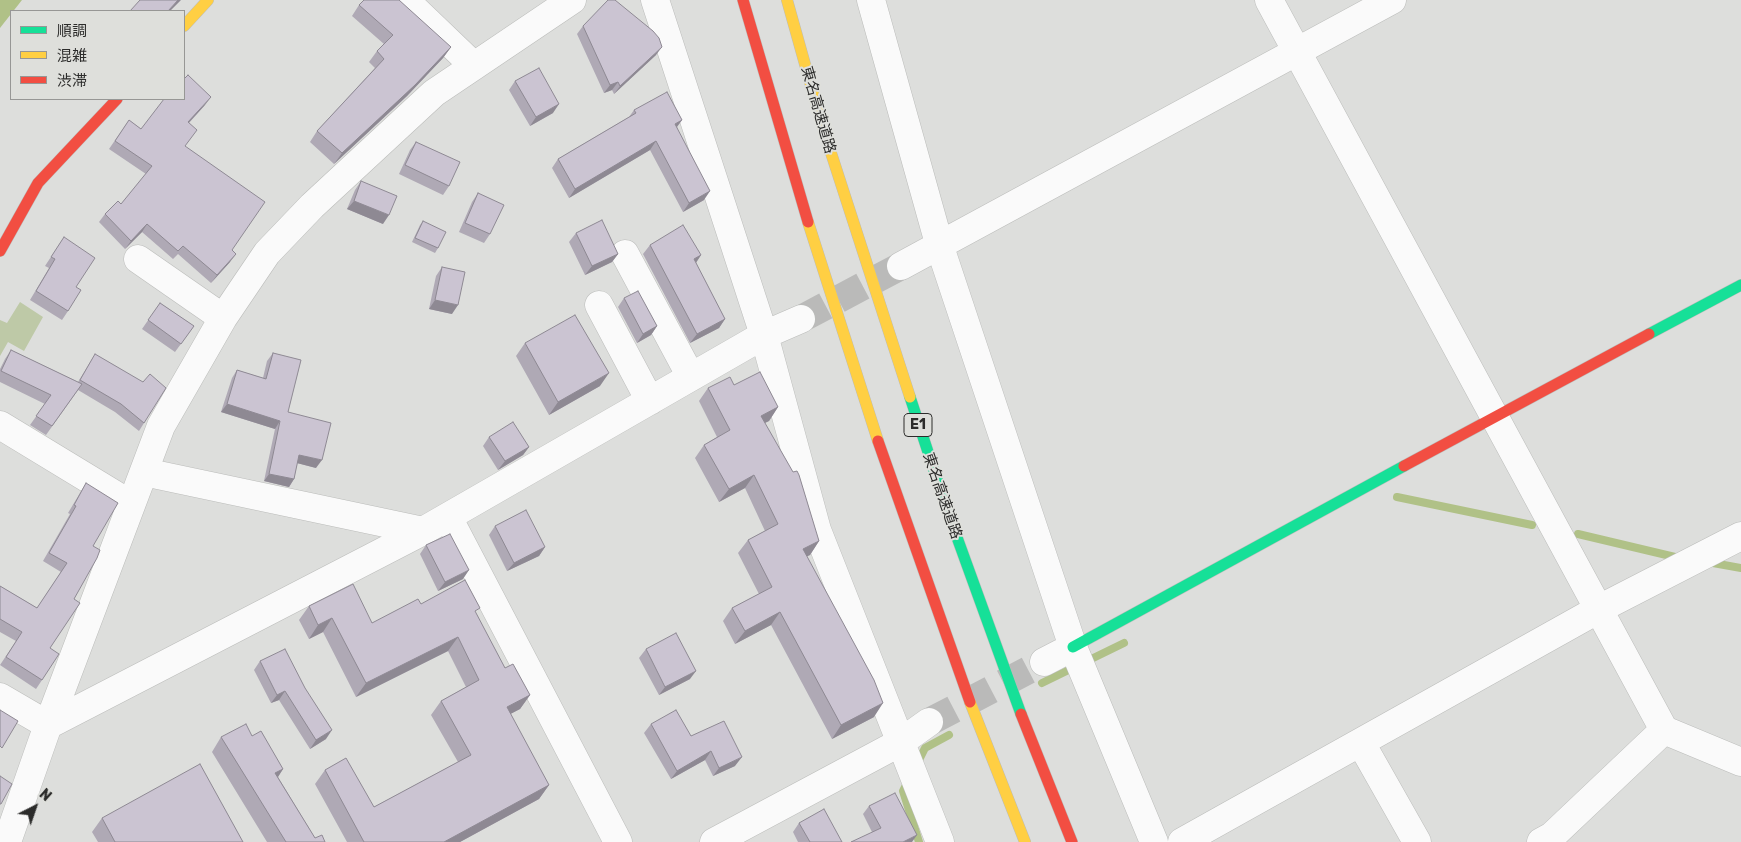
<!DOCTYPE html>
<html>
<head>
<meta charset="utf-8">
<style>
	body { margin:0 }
	#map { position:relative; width:1741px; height:842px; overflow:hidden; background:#dddedc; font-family:Rubik,"Noto Sans JP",sans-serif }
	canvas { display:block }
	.legend { position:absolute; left:10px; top:10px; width:175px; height:90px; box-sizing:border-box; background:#dedfdb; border:1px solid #979795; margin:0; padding:6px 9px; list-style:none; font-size:15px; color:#2c2c2b }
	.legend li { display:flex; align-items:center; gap:10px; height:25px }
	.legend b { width:25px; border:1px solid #979795 }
	.north { position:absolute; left:10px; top:782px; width:50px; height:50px; -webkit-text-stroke:4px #dedfdb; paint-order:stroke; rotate:41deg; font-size:14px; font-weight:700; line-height:20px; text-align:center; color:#2c2c2b }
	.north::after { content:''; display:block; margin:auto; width:18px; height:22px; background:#2c2c2b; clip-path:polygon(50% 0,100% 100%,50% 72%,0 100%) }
</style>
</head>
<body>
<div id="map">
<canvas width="1741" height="842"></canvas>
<ul class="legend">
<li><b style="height:6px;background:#16e098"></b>順調</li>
<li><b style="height:6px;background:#ffcf43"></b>混雑</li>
<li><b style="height:6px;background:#f24e42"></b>渋滞</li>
</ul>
<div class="north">N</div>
</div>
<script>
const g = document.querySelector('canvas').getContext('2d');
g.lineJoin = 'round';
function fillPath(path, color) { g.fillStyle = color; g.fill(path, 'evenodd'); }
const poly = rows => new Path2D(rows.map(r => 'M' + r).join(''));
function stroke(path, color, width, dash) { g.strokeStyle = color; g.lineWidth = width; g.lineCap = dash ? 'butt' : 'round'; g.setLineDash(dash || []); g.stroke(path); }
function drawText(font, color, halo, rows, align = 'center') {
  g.font = font + ' Rubik,"Noto Sans JP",sans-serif'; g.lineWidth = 4; g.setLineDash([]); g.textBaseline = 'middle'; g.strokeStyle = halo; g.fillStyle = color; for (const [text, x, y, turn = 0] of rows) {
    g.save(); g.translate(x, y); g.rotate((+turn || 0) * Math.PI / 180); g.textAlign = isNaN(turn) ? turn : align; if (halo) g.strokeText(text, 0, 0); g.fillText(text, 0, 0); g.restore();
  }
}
fillPath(poly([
	[20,302,43,317,24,351,8,342,0,356,0,320,7,323]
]), '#bec9a7');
fillPath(poly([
	[0,0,22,0,0,28]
]), '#b0c187');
stroke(poly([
	[1397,497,1532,525],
	[1578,534,1675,557],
	[1713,563,1741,568],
	[1042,683,1124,643],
	[917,764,925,748,949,735],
	[909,779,903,791,919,842]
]), '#b0c187', 8);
stroke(poly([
	[801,319,901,266],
	[929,722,1044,662]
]), '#babab9', 28, [28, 14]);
const street = poly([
	[405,0,474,66],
	[655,0,764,335,817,530,940,842],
	[871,0,940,247,1073,647,1154,842],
	[1269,0,1664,730,1741,762],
	[625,254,691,377],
	[138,259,223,318],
	[901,266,1392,0],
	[599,305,650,401],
	[0,425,130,504],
	[144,472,423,531],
	[448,517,618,842],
	[1044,662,1073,647],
	[0,697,48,725,423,531,764,335,801,319],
	[1361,743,1417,842],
	[7,842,48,725,161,426,223,318,267,253,312,206,434,93,572,0],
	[714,842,901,742,929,722],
	[1182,842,1599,609,1741,536],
	[1541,842,1552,836,1664,730]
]);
const fast = poly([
	[1649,334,1741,285],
	[910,397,946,507,1021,714],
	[1073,647,1404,466]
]);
const slow = poly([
	[787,0,822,125,910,397],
	[184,26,208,0],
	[808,222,878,441],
	[970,702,1025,842]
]);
const jam = poly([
	[743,0,808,222],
	[0,251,38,183,117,99],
	[878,441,970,702],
	[1404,466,1649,334],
	[1021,714,1072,842]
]);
stroke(street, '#bbbcba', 29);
stroke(fast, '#bbbcba', 12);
stroke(slow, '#bbbcba', 12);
stroke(jam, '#bbbcba', 12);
stroke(street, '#fafafa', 28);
stroke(fast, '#16e098', 11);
stroke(slow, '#ffcf43', 11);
stroke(jam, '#f24e42', 11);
fillPath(poly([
	[359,5,451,47,443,58,407,96,334,164,310,142,317,131,375,68,369,62,377,51,384,44,352,16],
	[583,26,656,55,614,94,612,90,604,93,577,34],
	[515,81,553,113,530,126,509,90],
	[205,105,189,123,185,146,232,250,230,262,211,283,178,254,173,259,142,232,125,249,99,222,105,214,121,204,146,174,109,149,129,120,141,129],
	[634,110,682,120,677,127,704,200,683,212,650,150,569,198,552,168,558,159,629,117],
	[416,142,449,186,443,195,399,174,410,150],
	[361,181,383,224,347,209,355,190],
	[478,193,490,234,484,243,459,232,472,202],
	[423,221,438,248,435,253,412,242,420,225],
	[576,233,618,254,612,262,585,275,569,242],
	[64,237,76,287,68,311,62,320,30,300,49,268,45,266],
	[650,245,701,255,696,263,725,319,719,328,690,343,643,254],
	[442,267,452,314,429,309,436,276],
	[624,298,657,326,651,335,637,343,618,307],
	[160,303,194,326,175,352,142,329],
	[525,343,600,386,549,415,516,356],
	[11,350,78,382,95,354,144,423,139,431,115,412,78,390,46,435,30,425,45,404,0,382,0,369,5,359],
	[273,353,288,412,316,468,297,463,294,479,289,487,264,481,275,429,221,412,232,378,237,370,263,378,267,361],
	[734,385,778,407,769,421,764,423,819,541,810,555,807,556,874,717,832,739,771,625,735,644,723,621,732,608,759,594,738,553,748,540,765,531,745,488,719,502,695,458,704,445,717,437,699,401,708,388],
	[489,437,529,447,523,455,498,470,483,446],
	[86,483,93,546,74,599,50,648,42,680,36,689,0,665,16,641,0,632,0,586,37,608,61,572,43,561,70,514,68,513],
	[495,526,545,547,539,556,507,571,489,535],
	[426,545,463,579,438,591,420,554],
	[421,604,476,614,505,668,530,695,520,709,510,714,549,785,539,799,460,842,347,842,315,784,325,770,374,807,458,762,431,715,441,701,466,687,448,651,356,697,323,632,309,639,299,620,309,606,372,623],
	[646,649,690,679,659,695,639,658],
	[260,661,326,739,310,749,279,700,271,703,254,670],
	[651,724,691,736,735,766,713,776,705,760,671,779,644,733],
	[221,737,283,769,278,777,315,838,325,842,267,842,212,752],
	[869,806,912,842,872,832,863,814],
	[102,818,243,842,98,842,92,832],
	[799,823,842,842,798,842,793,832]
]), '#afa9b5');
fillPath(poly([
	[178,0,181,0,170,11,168,11],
	[451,47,443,58,407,96,334,164,342,153],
	[662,47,656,55,614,94,620,86],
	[618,82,612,90,604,93,610,85],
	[211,97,205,105,182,130,188,122],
	[559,104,553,113,530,126,536,117],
	[682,120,676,128,675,124],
	[656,141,650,150,569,198,575,189],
	[710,191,704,200,683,212,689,203],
	[354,201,389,215,383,224,347,209],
	[147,224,142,232,125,249,131,241],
	[236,254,230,262,211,283,217,275],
	[618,254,612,262,585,275,592,266],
	[701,255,695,264,694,259],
	[435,300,458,305,452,314,429,309],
	[725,319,719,328,690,343,697,334],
	[657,326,651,335,637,343,643,334],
	[609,373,600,386,549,415,558,402],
	[227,404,280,421,275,429,221,412],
	[778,407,769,421,751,430,761,416],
	[529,447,523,455,498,470,505,461],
	[299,455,322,460,316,468,293,462],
	[269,474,294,479,289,487,264,481],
	[754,475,745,488,719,502,729,489],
	[819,541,810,555,794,562,803,549],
	[545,547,539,556,507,571,514,563],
	[469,570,463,579,438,591,445,582],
	[780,612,771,625,735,644,745,631],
	[332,618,323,632,309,639,318,625],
	[458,637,448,651,356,697,366,683],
	[696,671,690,679,659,695,665,687],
	[285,691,279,700,271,703,277,695],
	[530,695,520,709,497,721,507,707],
	[883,703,874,717,832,739,841,725],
	[332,730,326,739,310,749,316,740],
	[711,751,705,760,671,779,677,771],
	[742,757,735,766,713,776,719,768],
	[283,769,274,783,275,773],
	[549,785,539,799,460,842,444,842],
	[917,835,912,842,903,842]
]), '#8e8993');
const building = poly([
	[140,0,178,0,168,11,130,11,140,0],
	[364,0,399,0,451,47,415,85,342,153,317,131,384,59,377,51,393,35,359,5,364,0],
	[608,0,615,0,653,31,659,38,662,47,620,86,618,82,610,85,583,26,608,0],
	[539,68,559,104,536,117,515,81,539,68],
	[188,75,211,97,188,122,197,130,185,146,265,202,232,250,236,254,217,275,183,246,178,251,147,224,131,241,105,214,118,201,121,204,152,166,115,141,129,120,141,129,164,99,184,99,184,79,188,75],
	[667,92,682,120,675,124,710,191,689,203,656,141,575,189,558,159,636,113,634,110,667,92],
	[416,142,460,162,449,186,405,165,416,142],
	[361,181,397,196,389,215,354,201,361,181],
	[478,193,504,205,490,234,465,223,478,193],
	[602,220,618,254,592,266,576,233,602,220],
	[423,221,446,232,438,248,415,238,423,221],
	[683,225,701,255,694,259,725,319,697,334,650,245,683,225],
	[64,237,95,258,76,287,81,290,68,311,36,291,55,259,51,257,64,237],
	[442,267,465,272,458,305,435,300,442,267],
	[638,291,657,326,643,334,624,298,638,291],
	[160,303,194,326,181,344,148,320,160,303],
	[575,315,609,373,558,402,525,343,575,315],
	[11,350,82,384,52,426,36,416,51,395,1,371,11,350],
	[273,353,301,360,288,412,331,423,322,460,299,455,294,479,269,474,280,421,227,404,237,370,266,379,273,353],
	[95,354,143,382,150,374,166,388,144,423,121,404,80,380,95,354],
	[760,372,778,407,761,416,793,472,797,471,799,475,819,541,803,549,874,680,883,703,841,725,780,612,745,631,732,608,772,587,748,540,778,524,754,475,729,489,704,445,730,430,708,388,730,377,734,385,760,372],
	[513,422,529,447,505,461,489,437,513,422],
	[86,483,118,503,93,546,100,550,97,558,74,599,80,603,50,648,59,654,42,680,6,657,22,632,0,619,0,586,37,608,67,563,49,553,76,506,74,505,86,483],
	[526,510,545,547,514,563,495,526,526,510],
	[450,534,469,570,445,582,426,545,450,534],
	[465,580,480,608,475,611,505,668,513,664,530,695,507,707,549,785,444,842,364,842,325,770,346,758,374,807,471,755,441,701,479,680,458,637,366,683,332,618,318,625,309,606,353,584,372,623,418,599,421,604,465,580],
	[676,633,696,671,665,687,646,649,676,633],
	[285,649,305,688,332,730,316,740,285,691,277,695,260,661,285,649],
	[0,710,18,721,2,748,0,746,0,710],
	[676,710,691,736,724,721,742,757,719,768,711,751,677,771,651,724,676,710],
	[246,724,252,736,261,731,283,769,275,773,315,838,322,835,325,842,286,842,221,737,246,724],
	[200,764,243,842,115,842,102,818,200,764],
	[0,776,12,784,1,804,0,804,0,776],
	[895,793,917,835,903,842,851,842,881,828,869,806,895,793],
	[824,809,842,842,810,842,799,823,824,809]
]);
fillPath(building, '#cbc4d2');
stroke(building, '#8e8993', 1);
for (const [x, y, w] of [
	[918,425,28]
]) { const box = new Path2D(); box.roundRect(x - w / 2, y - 11.5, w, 23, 4); g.fillStyle = '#dedfdb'; g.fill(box); stroke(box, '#2c2c2b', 1); }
drawText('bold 14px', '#2c2c2b', null, [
	["E1",918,425]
]);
drawText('15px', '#2c2c2b', '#dedfdb', [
	["東名高速道路",818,110,74],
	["東名高速道路",942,496,71]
]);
</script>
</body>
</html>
